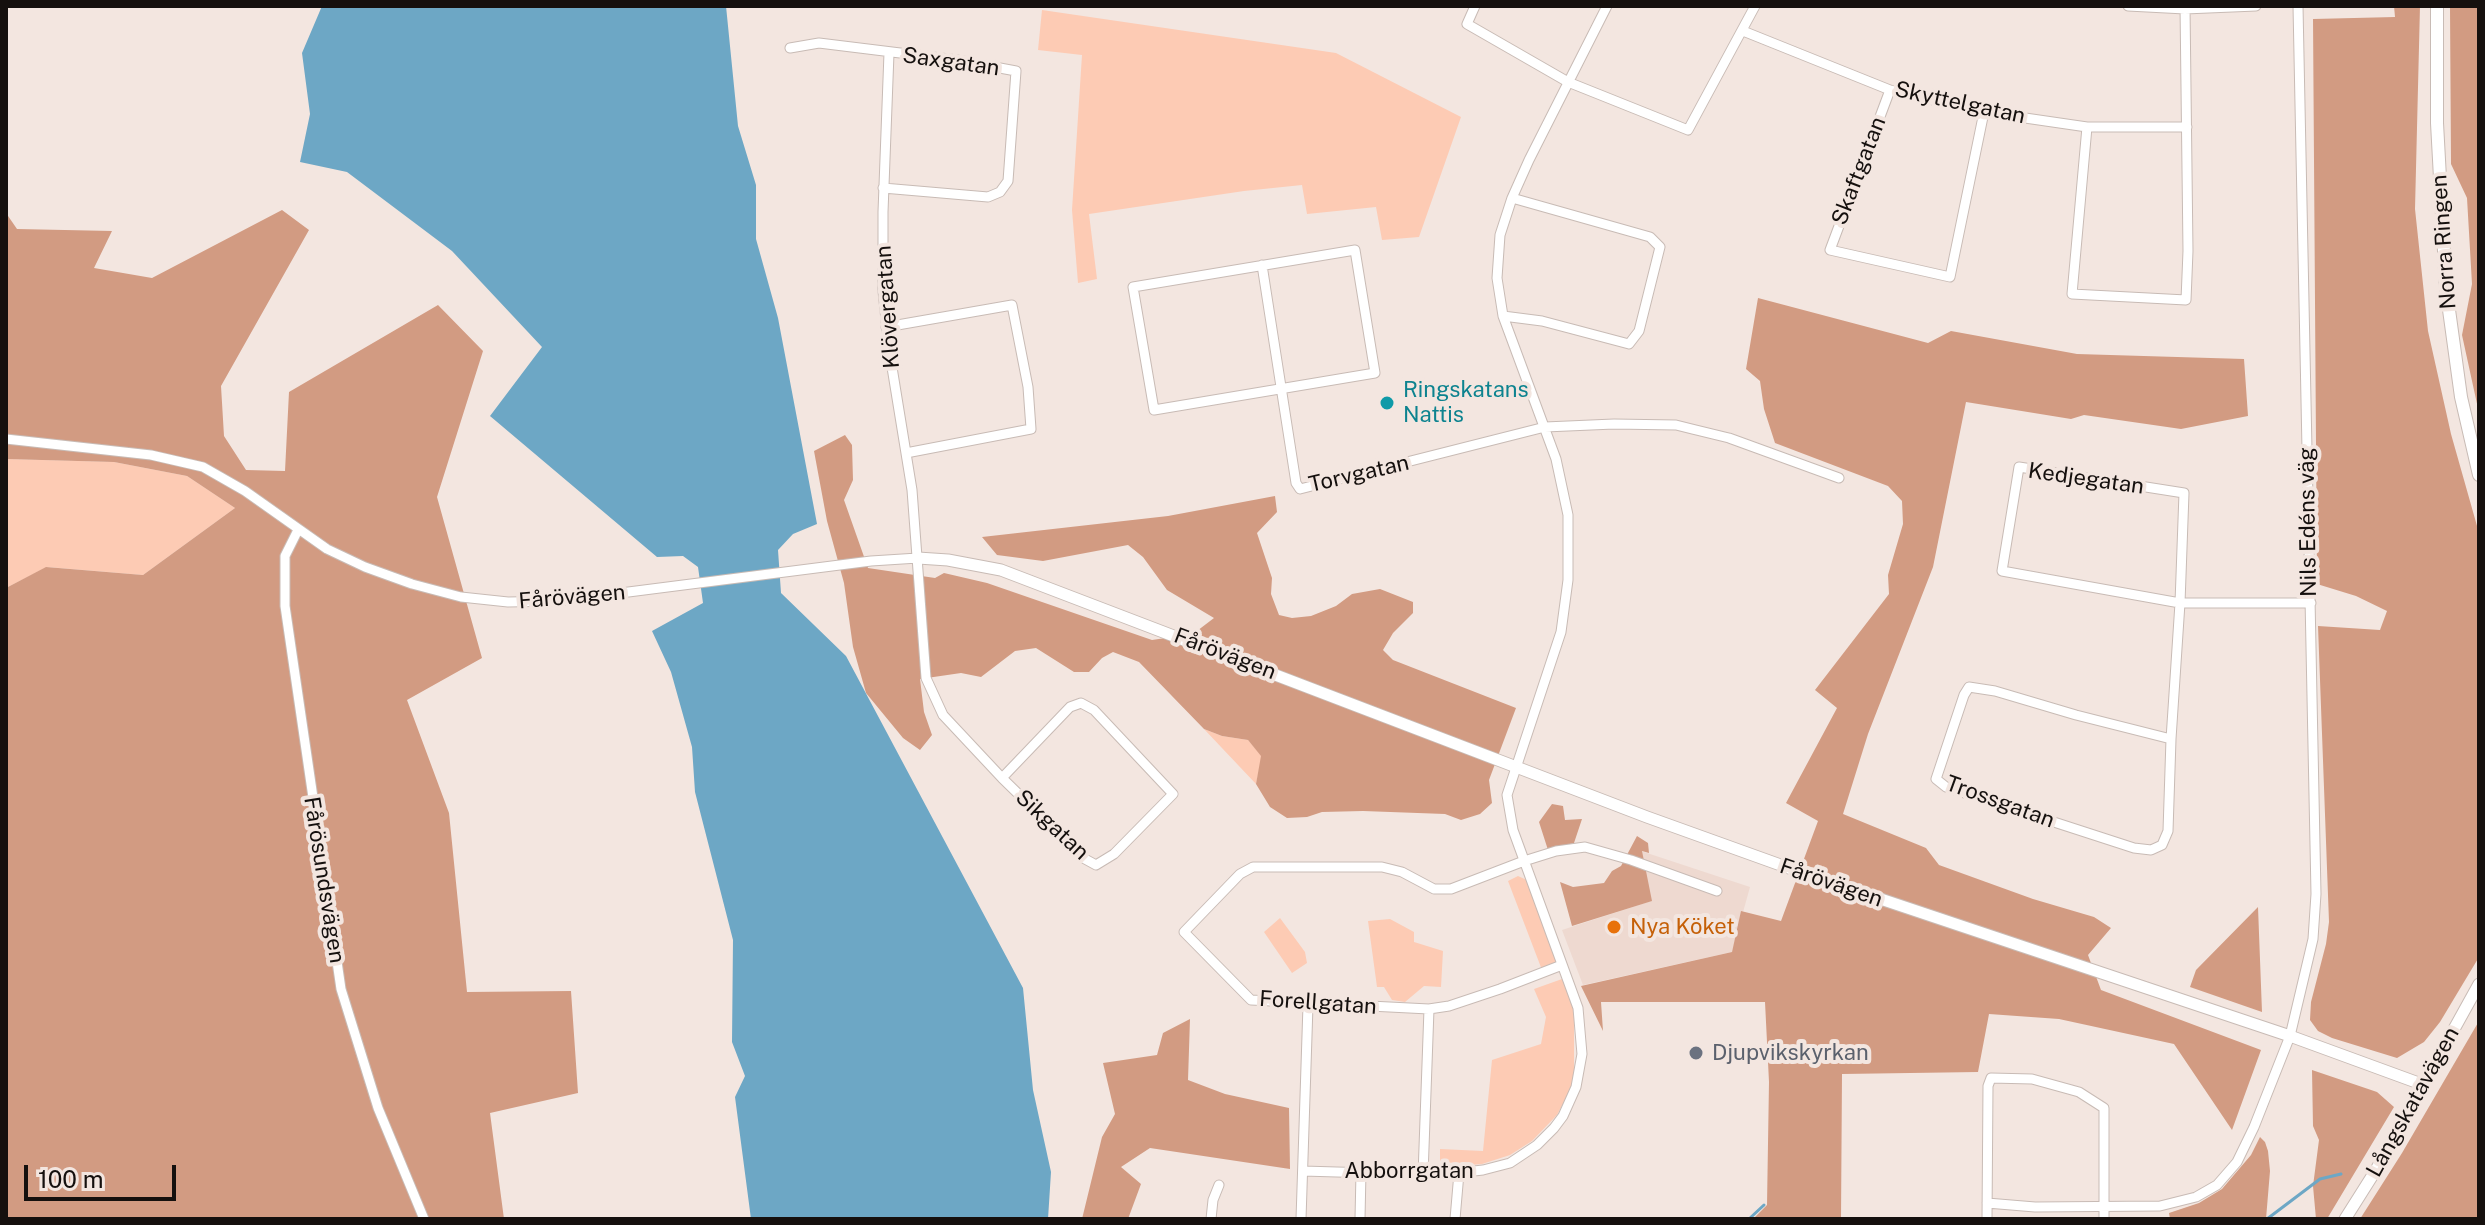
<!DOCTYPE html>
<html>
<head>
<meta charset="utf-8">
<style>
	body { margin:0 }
	#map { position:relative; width:2485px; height:1225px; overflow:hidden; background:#f3e6e0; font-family:"Public Sans",sans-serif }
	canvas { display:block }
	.frame { position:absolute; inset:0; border:8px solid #15100e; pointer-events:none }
	.scale { position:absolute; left:24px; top:1165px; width:152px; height:36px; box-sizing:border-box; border:4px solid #15100e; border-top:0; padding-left:10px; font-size:24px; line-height:28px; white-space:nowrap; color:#15100e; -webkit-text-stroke:6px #f3e6e0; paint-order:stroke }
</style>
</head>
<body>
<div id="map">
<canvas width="2485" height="1225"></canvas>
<div class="frame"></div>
<div class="scale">100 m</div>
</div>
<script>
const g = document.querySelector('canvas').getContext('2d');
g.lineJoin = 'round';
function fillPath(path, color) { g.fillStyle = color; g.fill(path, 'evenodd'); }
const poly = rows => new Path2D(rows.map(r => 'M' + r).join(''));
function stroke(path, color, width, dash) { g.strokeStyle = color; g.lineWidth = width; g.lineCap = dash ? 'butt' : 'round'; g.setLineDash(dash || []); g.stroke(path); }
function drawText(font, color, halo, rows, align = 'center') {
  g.font = font + ' "Public Sans",sans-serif'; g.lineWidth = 8; g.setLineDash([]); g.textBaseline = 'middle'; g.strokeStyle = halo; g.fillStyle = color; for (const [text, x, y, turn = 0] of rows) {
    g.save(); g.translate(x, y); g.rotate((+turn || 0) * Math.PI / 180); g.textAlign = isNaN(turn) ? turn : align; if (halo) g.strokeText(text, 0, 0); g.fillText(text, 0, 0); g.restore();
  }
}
fillPath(poly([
	[1641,851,1750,887,1732,952,1583,985,1562,930,1651,901]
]), '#eed9d0');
fillPath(poly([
	[1042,10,1336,53,1461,117,1419,237,1382,240,1376,207,1307,214,1302,185,1244,191,1089,214,1097,279,1078,283,1072,210,1082,55,1038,50],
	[6,459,114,462,187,476,235,508,143,575,47,567,6,588],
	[1204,729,1222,736,1248,740,1262,756,1256,784],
	[1518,876,1529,881,1557,960,1553,966,1542,970,1508,881],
	[1280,918,1305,952,1307,963,1292,973,1264,932],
	[1390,919,1414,932,1414,942,1443,951,1441,987,1424,986,1405,1002,1392,1000,1384,987,1377,987,1368,921],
	[1562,979,1574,1005,1574,1083,1557,1115,1532,1141,1510,1155,1482,1164,1447,1167,1440,1161,1440,1149,1483,1151,1492,1060,1541,1044,1546,1017,1534,989]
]), '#fdcbb4');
fillPath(poly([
	[2394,6,2420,6,2415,209,2428,331,2451,434,2479,533,2479,957,2440,1022,2424,1042,2397,1058,2332,1038,2318,1031,2310,1020,2311,1002,2326,944,2329,922,2318,626,2380,630,2387,611,2356,596,2317,584,2313,19,2395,17],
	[2450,6,2479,6,2479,413,2462,335,2472,284,2467,198,2451,164],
	[282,210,309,230,221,386,224,436,246,470,285,471,289,392,438,305,483,351,437,497,482,658,407,700,449,813,467,992,571,991,578,1093,490,1113,504,1219,6,1219,6,588,46,567,143,575,235,508,187,476,114,462,6,459,6,213,17,229,112,231,94,268,152,278],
	[1758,298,1928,343,1951,331,2077,354,2244,359,2248,416,2181,429,2084,415,2071,419,1966,402,1933,567,1868,734,1843,814,1926,848,1939,865,2033,899,2094,917,2111,928,2088,955,2101,990,2261,1050,2232,1130,2174,1044,2059,1019,1989,1014,1978,1072,1842,1074,1841,1219,1753,1219,1767,1205,1769,1082,1765,1002,1601,1002,1603,1031,1581,986,1732,952,1741,911,1781,921,1818,821,1786,803,1837,708,1815,690,1889,594,1888,575,1903,524,1902,501,1888,486,1775,443,1764,409,1760,381,1746,369],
	[845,435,852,445,853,480,844,500,868,568,935,578,944,573,987,583,1152,640,1193,634,1214,618,1167,590,1143,557,1128,545,1043,561,997,555,982,537,1168,516,1275,496,1277,512,1257,533,1272,578,1271,594,1279,615,1292,618,1311,616,1336,606,1352,594,1380,589,1413,602,1413,613,1393,633,1383,650,1393,660,1516,708,1489,780,1492,803,1480,814,1461,820,1445,814,1363,811,1322,812,1307,817,1287,818,1270,807,1256,784,1261,756,1248,740,1222,736,1204,729,1139,662,1113,652,1102,658,1089,672,1074,672,1036,648,1015,651,981,677,961,673,920,679,924,712,932,735,920,750,903,738,866,693,853,647,844,583,827,521,814,451],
	[1552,804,1563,806,1565,820,1582,819,1574,843,1548,850,1539,822],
	[1637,836,1648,843,1649,853,1642,851,1652,901,1572,926,1560,882,1573,887,1604,883,1612,871,1621,866],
	[2258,907,2262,1012,2190,987,2196,970],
	[1190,1019,1188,1080,1225,1094,1289,1108,1290,1169,1150,1148,1121,1167,1141,1184,1128,1219,1082,1219,1102,1137,1115,1114,1103,1063,1157,1055,1163,1033],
	[2479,1021,2479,1219,2360,1219,2402,1153],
	[2312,1070,2377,1092,2394,1107,2327,1219,2316,1219,2313,1186,2319,1140,2313,1126],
	[2260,1137,2265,1142,2268,1151,2270,1171,2266,1219,2170,1219,2169,1213,2199,1203,2222,1189,2251,1155]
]), '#d29b82');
fillPath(poly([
	[322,6,726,6,738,126,756,185,756,239,778,318,817,524,793,534,778,550,781,593,846,656,1023,988,1033,1090,1051,1172,1048,1219,751,1219,735,1097,745,1076,732,1042,733,940,695,792,692,747,671,672,652,631,703,603,698,567,683,556,657,557,490,416,542,347,452,251,347,172,300,162,310,114,302,53]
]), '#6da7c5');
stroke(poly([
	[1749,1219,1764,1205],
	[2267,1219,2320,1179,2341,1174]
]), '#6da7c5', 3);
const minor = poly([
	[1475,6,1467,24,1568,82,1688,130,1755,6],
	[2128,6,2185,9,2256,6],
	[1743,31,1890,90,1984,112,2087,127,2187,127],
	[790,48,819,43,957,60,1016,71,1008,181,1000,192,988,197,883,188],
	[889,53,883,212,883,291,889,349,912,490,926,678,943,715,1002,778,1085,859,1096,865,1114,854,1173,794,1094,710,1081,703,1070,707,1002,778],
	[1890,90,1830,250,1950,277,1984,112],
	[2087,127,2072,294,2186,300,2188,251,2185,6],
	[1355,250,1375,373,1154,410,1133,287,1355,250],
	[1262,265,1296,483,1300,489,1545,427,1614,424,1676,425,1692,429,1729,438,1839,478],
	[1503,316,1542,321,1629,344,1639,331,1660,247,1650,237,1512,198],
	[886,327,1012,305,1028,387,1031,429,906,453],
	[6,439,151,455,203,467,245,491,327,549,365,567,412,584,461,597,508,602,558,601,871,561,918,558],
	[298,530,285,556,285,606,341,989,378,1108,424,1219],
	[2171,739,2076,715,1995,691,1969,687,1964,695,1936,779,1946,787,2134,848,2151,850,2162,845,2168,831,2171,739,2180,603,2184,493,2019,467,2002,571,2180,603,2311,603],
	[1562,965,1500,989,1449,1006,1429,1009,1251,1000,1184,932,1240,874,1253,867,1382,867,1402,872,1434,889,1451,889,1524,861,1556,851,1585,847,1631,860,1717,891],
	[1303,1171,1438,1175,1483,1170,1510,1163,1537,1145,1554,1128,1563,1116,1576,1087,1582,1054,1578,1008,1513,830,1507,795,1561,632,1568,580,1568,515,1556,459,1503,316,1497,278,1500,235,1512,198,1529,160,1607,6],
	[1423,1175,1429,1009],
	[1987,1203,2035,1207,2160,1206,2196,1197,2217,1185,2237,1162,2254,1127,2290,1036,2313,939,2316,894,2298,6],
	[1211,1219,1213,1200,1219,1185],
	[1301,1219,1308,1005],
	[1360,1219,1361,1172],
	[1455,1219,1459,1173],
	[1987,1219,1988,1086,1991,1078,2032,1079,2079,1092,2104,1108,2104,1219]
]);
const tertiary = poly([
	[918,558,948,560,1001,570,1647,817,1800,872,2290,1036,2424,1085],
	[2345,1219,2376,1170,2479,984]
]);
const secondary = poly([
	[2437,6,2437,123,2446,288,2461,397,2479,475]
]);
stroke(minor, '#c8bbb5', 11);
stroke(tertiary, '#c8bbb5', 13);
stroke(secondary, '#c8bbb5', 14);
stroke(minor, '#fff', 9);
stroke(tertiary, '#fff', 11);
stroke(secondary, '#fff', 12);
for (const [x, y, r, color] of [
	[1387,403,8,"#0f9aa8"],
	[1614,927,8,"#e8710a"],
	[1696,1053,8,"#6b7280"]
]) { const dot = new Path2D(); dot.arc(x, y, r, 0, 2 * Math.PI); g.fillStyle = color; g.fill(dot); stroke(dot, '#f3e6e0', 3); }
drawText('22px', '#15100e', '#f3e6e0', [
	["Saxgatan",951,62,8],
	["Skyttelgatan",1960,103,12],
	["Skaftgatan",1859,171,-69],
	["Norra Ringen",2444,242,-94],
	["Klövergatan",888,307,-94],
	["Torvgatan",1359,474,-13],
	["Kedjegatan",2086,479,8],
	["Nils Edéns väg",2308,522,-91],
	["Fårövägen",572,597,-5],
	["Fårövägen",1225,654,21],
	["Trossgatan",2000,802,20],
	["Sikgatan",1052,825,43],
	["Fårösundsvägen",324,880,81],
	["Fårövägen",1831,883,19],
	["Forellgatan",1318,1003,4],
	["Långskatavägen",2413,1102,-61],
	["Abborrgatan",1409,1171]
]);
drawText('22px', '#0d838f', '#f3e6e0', [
	["Ringskatans",1403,390],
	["Nattis",1403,415]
], 'left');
drawText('22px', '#c56008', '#f3e6e0', [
	["Nya Köket",1630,927]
], 'left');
drawText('22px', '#5b616d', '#f3e6e0', [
	["Djupvikskyrkan",1712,1053]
], 'left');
</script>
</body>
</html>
